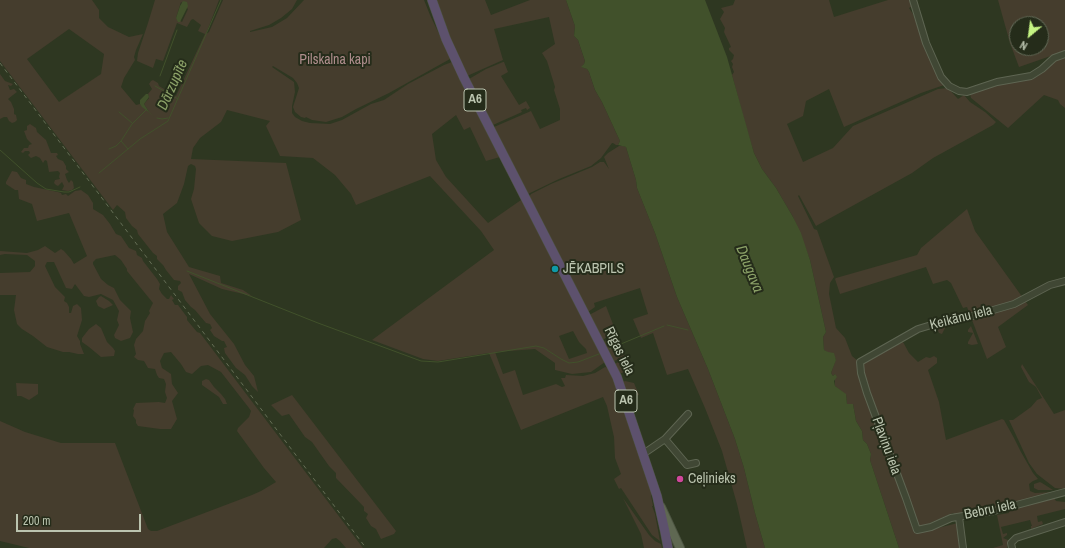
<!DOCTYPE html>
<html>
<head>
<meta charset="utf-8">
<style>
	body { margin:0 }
	#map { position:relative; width:1065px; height:548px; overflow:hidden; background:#2e3721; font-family:"Archivo Narrow",sans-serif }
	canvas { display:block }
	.north { position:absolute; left:1009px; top:16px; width:40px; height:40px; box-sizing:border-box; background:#252c1a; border:1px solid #616956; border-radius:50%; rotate:209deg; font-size:11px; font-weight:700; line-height:16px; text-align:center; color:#bbc4af }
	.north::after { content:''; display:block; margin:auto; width:14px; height:18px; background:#c5f483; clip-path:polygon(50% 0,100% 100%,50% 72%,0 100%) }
	.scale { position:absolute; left:16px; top:514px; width:125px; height:18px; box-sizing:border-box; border:2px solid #bbc4af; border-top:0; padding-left:5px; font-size:12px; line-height:14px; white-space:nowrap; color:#bbc4af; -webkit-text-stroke:3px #252c1a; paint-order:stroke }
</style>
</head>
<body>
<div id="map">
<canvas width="1065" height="548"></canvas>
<div class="north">N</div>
<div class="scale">200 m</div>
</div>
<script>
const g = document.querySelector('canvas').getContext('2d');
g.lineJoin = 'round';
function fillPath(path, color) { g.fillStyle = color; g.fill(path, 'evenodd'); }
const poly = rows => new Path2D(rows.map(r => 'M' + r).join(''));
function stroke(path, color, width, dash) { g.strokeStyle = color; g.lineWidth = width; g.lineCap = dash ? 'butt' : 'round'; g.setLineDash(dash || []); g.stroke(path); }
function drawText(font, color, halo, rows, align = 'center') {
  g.font = font + ' "Archivo Narrow",sans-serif'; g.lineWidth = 4; g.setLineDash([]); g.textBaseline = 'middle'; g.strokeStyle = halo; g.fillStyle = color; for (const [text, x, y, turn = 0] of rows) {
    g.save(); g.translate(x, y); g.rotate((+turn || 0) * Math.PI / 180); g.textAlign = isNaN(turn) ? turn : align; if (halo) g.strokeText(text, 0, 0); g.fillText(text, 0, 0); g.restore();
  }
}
fillPath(poly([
	[0,0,92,0,99,10,99,18,108,27,129,37,143,34,136,50,134,57,135,60,124,78,121,87,136,105,140,104,149,112,144,104,149,98,148,94,152,89,149,84,151,81,153,80,158,83,159,86,176,96,205,34,198,31,201,25,193,19,191,20,187,27,177,23,163,61,156,59,153,68,137,61,138,53,148,23,155,0,219,0,206,34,209,32,223,0,297,0,292,9,281,18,269,25,250,31,250,32,272,27,287,18,304,0,424,0,430,15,450,57,450,59,389,93,356,109,342,117,326,122,312,120,306,117,305,118,301,117,295,112,293,107,299,88,297,83,293,78,273,66,272,67,294,82,295,92,292,106,292,113,295,117,302,121,310,123,330,124,342,120,371,104,384,100,408,84,444,65,452,62,500,157,486,161,470,127,464,130,456,115,432,134,436,160,446,177,488,223,521,200,501,160,502,160,605,362,591,372,572,374,555,370,555,363,535,349,495,352,503,374,515,370,523,395,556,384,562,387,565,386,561,378,565,378,566,375,583,376,595,373,605,367,608,368,616,384,652,493,651,495,653,506,652,506,655,514,660,541,652,535,621,488,619,489,614,479,621,474,615,458,614,437,607,406,603,397,521,430,489,353,438,361,423,359,372,340,494,250,481,231,430,176,356,205,351,194,335,175,313,158,280,156,266,126,270,121,227,110,221,122,200,138,193,148,191,159,286,163,301,220,278,232,232,241,212,236,199,223,191,199,194,189,196,169,195,166,191,164,188,166,184,184,177,203,163,214,167,232,189,267,220,276,221,283,243,290,252,296,222,289,189,274,210,314,234,344,245,365,254,376,258,392,252,386,245,375,236,368,225,353,224,348,227,347,224,341,222,341,214,336,210,330,212,328,210,324,206,323,195,310,191,307,185,300,182,292,178,290,178,286,181,283,180,281,174,280,166,270,163,265,157,259,157,256,153,253,138,234,137,230,132,226,126,218,125,212,117,205,113,210,0,61],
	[181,2,188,9,182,22,176,18],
	[69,29,104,54,101,74,59,102,27,59],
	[573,331,579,342,586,349,587,353,569,359,559,336],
	[435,0,485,0,491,15,530,0,566,0,575,26,574,36,578,40,585,61,584,64,582,67,587,69,589,72,595,90,602,102,620,141,618,145,616,145,613,143,612,143,601,158,591,166,559,179,528,194,494,127,531,111,540,129,560,120,560,109,554,90,555,87,547,61,542,53,555,44,549,17,494,29,503,60,467,76,459,61],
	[735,0,829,0,834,17,888,0,911,0,913,6,909,8,913,14,915,20,917,20,944,85,921,93,844,127,829,89,806,101,803,116,787,124,803,162,833,148,853,126,938,89,948,88,958,99,964,95,970,102,985,112,996,122,993,125,933,158,912,173,816,226,799,195,798,196,814,229,817,230,834,277,830,283,829,294,836,328,845,338,852,356,858,361,862,389,893,469,921,532,958,523,959,548,899,548,870,460,871,454,867,444,863,440,862,431,856,421,853,404,847,404,846,395,835,386,835,374,833,376,831,373,836,359,824,350,823,337,826,332,810,260,793,217,776,188,762,169,754,153,746,127,732,75,734,72,732,67,733,64,731,61,733,59,734,55,729,50,729,48,731,47,724,32,725,28,720,19,724,12,721,8,733,5],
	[998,0,1065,0,1065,51,1019,67,1010,43],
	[1017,24,1041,24,1041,48,1017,48],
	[1065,56,1065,108,1060,104,1058,100,1044,95,1008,128,971,98,970,94,972,92,1008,82,1024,81,1038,76,1052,63],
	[503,62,504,62,508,72,501,76,519,105,526,101,530,108,527,110,526,108,521,110,522,112,493,125,469,79,486,69],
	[0,74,5,81,13,84,11,86,8,85,10,90,14,89,17,92,13,95,8,99,11,102,14,109,14,114,16,115,17,120,15,122,12,123,9,121,7,117,4,117,0,119],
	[30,124,36,128,37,132,46,140,51,153,57,153,58,155,56,156,58,159,63,161,66,166,66,169,69,172,65,174,67,180,69,183,71,180,73,182,74,188,72,190,68,191,62,190,64,186,62,182,58,186,56,185,54,183,55,180,60,179,59,177,60,173,58,171,49,172,47,161,45,160,43,163,40,158,36,156,31,158,28,155,30,153,29,151,25,151,23,153,21,152,24,148,28,148,29,145,32,144,27,139,24,131,27,130,27,126],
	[619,146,623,146,626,147,636,180,637,188,655,233,677,297,708,369,735,439,744,468,755,513,765,548,747,548,737,504,722,451,705,408,688,369,667,375,653,333,641,338,633,319,648,314,640,288,594,303,595,307,588,312,529,197,531,194,551,184,592,167,600,162,604,162,609,169,604,157,608,153],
	[12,171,17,172,21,178,26,180,26,184,34,187,58,192,61,193,62,195,66,194,68,196,75,191,81,190,88,195,93,203,93,209,103,215,110,224,116,234,121,236,129,248,136,251,137,255,142,258,143,261,157,279,160,284,159,289,162,294,167,299,169,299,171,295,174,299,172,300,175,305,178,305,187,317,187,320,197,332,200,333,363,548,346,548,340,541,336,538,332,539,324,548,29,548,0,541,0,421,25,432,61,443,115,443,148,529,151,531,157,531,252,495,261,491,276,482,264,468,237,431,238,428,249,417,251,411,249,408,221,372,208,365,201,366,192,374,186,372,181,364,171,352,164,353,160,361,162,368,171,374,172,384,178,393,172,401,177,419,171,429,160,429,138,426,136,423,136,420,133,416,134,410,133,409,136,403,159,402,165,403,167,398,165,392,166,384,164,379,159,378,157,375,155,369,148,368,144,361,138,360,134,357,136,354,134,345,136,339,143,331,145,321,150,313,149,311,153,303,127,271,127,269,121,260,115,255,96,259,93,262,93,264,101,279,108,285,114,288,120,300,131,311,130,318,133,332,130,338,121,341,115,338,114,335,119,325,117,320,119,311,113,300,101,294,89,297,84,296,75,284,72,289,66,288,54,262,47,262,45,266,55,287,65,297,64,301,67,303,69,307,69,313,71,313,73,306,77,304,81,308,82,320,77,336,80,341,80,344,84,354,78,354,69,352,63,352,47,347,33,336,22,329,17,324,14,310,16,295,0,295,0,273,30,272,35,266,35,261,27,255,5,254,0,255,0,251,27,253,38,250,45,246,55,253,61,249,64,251,71,259,74,264,87,256,69,213,37,221,32,204,19,199,18,190,15,190,6,184,6,182],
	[967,209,975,231,1028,305,998,327,1006,347,987,359,967,307,963,308,951,283,947,280,933,284,926,267,840,294,835,279,836,278,917,255,921,248],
	[101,296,109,301,113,305,104,309,98,306,96,301,99,297],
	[606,306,616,332,610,334,603,340,589,315],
	[951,322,949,326,946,326,942,334,939,333,937,328,940,324],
	[96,324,101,328,107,342,113,348,115,351,114,356,101,357,89,347,82,342,82,338,89,329],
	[971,326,978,344,972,345,968,344,968,342,973,333,968,332,968,330],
	[617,336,625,357,614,361,604,342,609,338],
	[903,342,909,353,918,362,926,357,930,358,934,356,937,358,937,363,928,370,939,402,946,440,1002,419,1004,420,1014,438,1021,452,1033,473,1038,479,1033,481,1029,484,1030,491,1035,493,1054,492,994,509,955,515,953,513,923,526,918,526,863,371,862,362],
	[620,361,622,363,626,361,630,370,619,374,615,364],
	[1022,364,1054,414,1065,410,1065,489,1055,488,1037,474,1029,463,1009,420,1013,420,1031,407,1037,400,1042,398,1036,387,1029,382,1021,367],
	[206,379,209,380,214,387,221,394,225,399,227,404,223,404,219,397,202,385,202,381],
	[625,381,634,383,639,395,629,398,623,382],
	[16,383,38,384,38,394,29,400,21,396,17,396],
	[292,395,396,531,394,534,381,539,376,529,371,526,366,518,368,514,364,511,364,507,336,478,336,473,329,466,312,442,305,437,289,414,282,416,271,405],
	[1040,482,1042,483,1053,490,1038,490,1034,488,1034,484],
	[623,498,649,535,655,541,661,544,662,548,644,548,641,534],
	[1054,498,1056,501,1065,502,1065,509,1037,516,1038,522,1042,521,1043,524,1031,529,1031,526,1032,526,1030,520,1001,527,1003,534,1007,533,1007,535,1003,538,1008,540,1007,548,993,548,1003,545,997,515,1009,513,1008,510]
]), '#453d2d');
fillPath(poly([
	[566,0,705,0,727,57,754,153,762,169,776,188,793,217,801,233,810,260,826,332,823,337,824,350,828,352,834,353,836,360,831,373,833,376,835,374,837,377,834,381,835,386,846,394,847,404,853,404,856,421,862,431,863,440,867,444,871,454,870,460,899,548,765,548,755,513,744,468,735,439,708,369,677,297,655,233,637,188,636,180,626,147,618,145,620,141,602,102,595,90,589,72,587,69,581,67,584,64,585,61,578,40,574,36,575,26],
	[183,1,187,2,188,6,180,22,178,22,176,18,180,6],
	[146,94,148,94,149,97,144,104,149,112,155,117,142,107,140,104,140,100]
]), '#41512b');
stroke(poly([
	[160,76,177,30],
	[155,86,164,91],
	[168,93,178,99],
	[119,112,132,123],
	[157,118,162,119,168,118],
	[109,149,116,146,121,141],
	[128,149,121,141,132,124,146,110],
	[0,150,37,183,46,189,64,192,69,192,80,187],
	[99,173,140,139,168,121,221,0],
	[187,271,318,323,421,361,438,362,536,346,544,348,561,359,569,363,578,362,599,354],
	[667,325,688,330],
	[609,349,664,326]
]), '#41512b', 1);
const minor = poly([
	[913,0,926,43,941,77,949,86,959,91,967,92,997,82,1031,76,1042,69,1054,58,1065,54],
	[1065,281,1050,285,1014,304,969,317,948,320,918,329,860,362,861,373,867,393,906,498,917,530,931,527,951,518,994,511,1065,492],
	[665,439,687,465,696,463],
	[643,454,665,439,688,414],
	[959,517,963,548],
	[1012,548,1011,543,1016,538,1065,522]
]);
const major = poly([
	[661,507,680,548]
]);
const highway = poly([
	[432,0,446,39,464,78,617,377,657,496,665,532,668,548]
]);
stroke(minor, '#5e6552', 8);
stroke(major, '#4c5441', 10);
stroke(highway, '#4b523f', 10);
stroke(minor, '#404734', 6);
stroke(major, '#5f6852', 8);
stroke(highway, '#5d516d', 9);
stroke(poly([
	[0,63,366,548]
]), '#656e56', 1, [4, 4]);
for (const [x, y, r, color] of [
	[555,269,4,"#0f9aa8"],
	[680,479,4,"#d1479c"]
]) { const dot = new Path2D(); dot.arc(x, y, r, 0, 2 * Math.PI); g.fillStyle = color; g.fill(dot); stroke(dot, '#252c1a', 1.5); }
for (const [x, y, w] of [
	[475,100,22],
	[626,401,22]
]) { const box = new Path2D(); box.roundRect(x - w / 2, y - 11, w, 22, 3); g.fillStyle = '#252c1a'; g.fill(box); stroke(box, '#bbc4af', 1); }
drawText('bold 13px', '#bbc4af', null, [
	["A6",475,100],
	["A6",626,401]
]);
drawText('14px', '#af8e8d', '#252c1a', [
	["Pilskalna kapi",335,60]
]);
drawText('14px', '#bbc4af', '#252c1a', [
	["JĒKABPILS",563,269],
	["Ceļinieks",688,479]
], 'left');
drawText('14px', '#bbc4af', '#252c1a', [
	["Ķeikānu iela",961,318,-14],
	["Rīgas iela",619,351,64],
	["Pļaviņu iela",886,446,70],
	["Bebru iela",990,510,-12]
]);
drawText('italic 15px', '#8ca268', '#252c1a', [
	["Dārzupīte",173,85,-66],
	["Daugava",749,269,68]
]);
</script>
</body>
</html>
